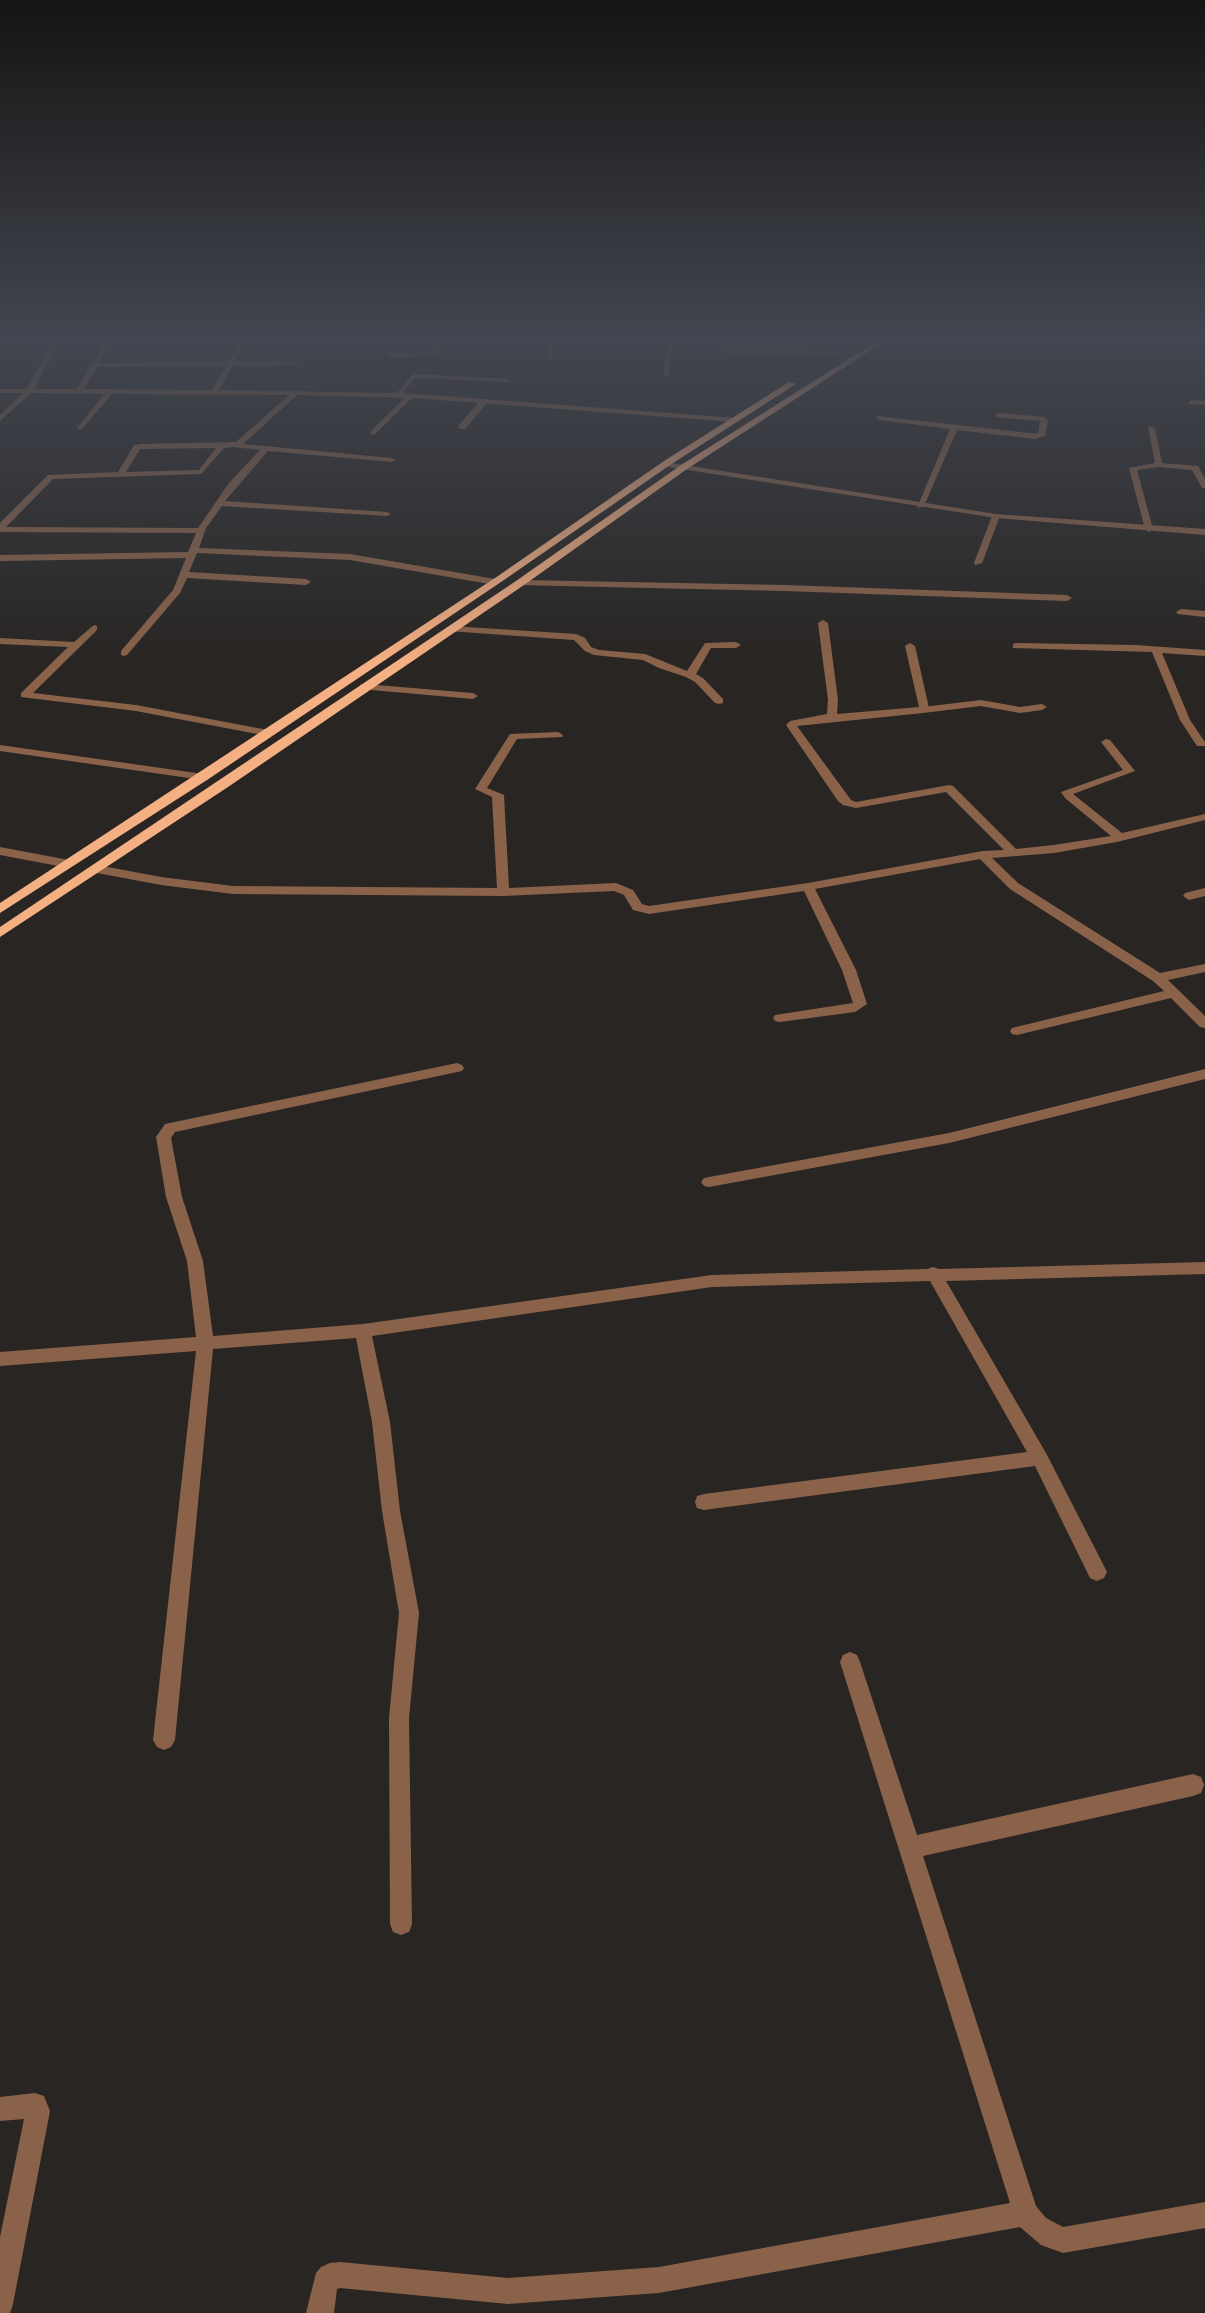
<!DOCTYPE html>
<html>
<head>
<meta charset="utf-8">
<style>
	body { margin:0 }
	canvas { display:block; background:#282523 }
</style>
</head>
<body>
<canvas width="1205" height="2313"></canvas>
<script>
const g = document.querySelector('canvas').getContext('2d');
g.lineJoin = 'round';
const poly = rows => new Path2D(rows.map(r => 'M' + r).join(''));
function fillPath(path, color) { g.fillStyle = color; g.fill(path, 'evenodd'); }
fillPath(poly([
	[440,338,446,338,435,356,389,357,386,355,389,353,431,353,440,338],
	[550,338,556,338,553,357,550,359,547,357,550,338],
	[296,362,298,365,230,366,227,364,230,362,296,362],
	[480,401,487,403,465,429,459,429,459,425,480,401],
	[1181,609,1205,611,1205,617,1178,614,1176,612,1181,609],
	[981,700,1020,707,1042,704,1047,707,1042,710,1020,713,981,706,923,713,918,710,923,707,981,700]
]), '#896249');
fillPath(poly([
	[55,338,61,338,34,389,77,389,107,338,113,338,99,363,228,362,242,338,248,338,219,390,397,393,413,374,509,379,511,382,415,378,403,393,735,418,739,420,735,422,412,398,374,435,370,433,371,431,404,398,297,395,243,444,392,458,396,460,392,462,268,451,225,501,387,512,391,514,387,516,222,506,206,528,199,548,350,554,495,579,500,582,495,585,350,560,197,553,189,572,306,579,311,582,306,585,187,578,180,593,127,655,124,656,121,655,121,651,173,590,186,558,0,561,0,555,188,552,196,533,0,532,0,523,48,475,118,472,134,445,141,444,236,442,289,395,112,394,81,430,77,428,104,394,31,393,0,421,0,415,23,393,0,393,0,389,27,389,52,343,0,345,0,341,55,338],
	[226,366,212,390,84,389,97,367,226,366],
	[233,447,260,450,229,483,198,528,6,527,53,479,201,474,224,448,233,447],
	[216,448,199,470,126,472,140,449,216,448],
	[356,338,392,338,389,340,356,338],
	[648,338,671,338,674,340,668,376,663,375,668,341,648,338],
	[719,338,725,338,727,349,799,349,843,354,840,356,799,353,726,353,720,350,719,338],
	[1191,400,1205,401,1205,405,1188,404,1191,400],
	[998,413,1045,417,1048,421,1045,436,1035,439,957,430,924,506,917,508,950,429,879,420,876,416,1038,434,1040,421,995,417,998,413],
	[1148,426,1155,428,1162,463,1198,466,1205,479,1205,488,1202,488,1192,470,1159,467,1137,470,1153,529,1149,532,1145,529,1129,468,1155,463,1148,426],
	[996,514,1000,516,982,563,975,565,974,563,992,516,996,514],
	[520,580,785,585,1067,595,1072,598,1067,601,785,591,517,585,517,581,520,580],
	[823,620,828,623,838,700,837,714,919,707,905,646,910,643,915,646,929,708,923,713,797,726,851,800,856,802,949,785,953,786,1016,849,1054,845,1111,836,1065,798,1061,792,1123,770,1101,742,1106,739,1110,740,1135,771,1073,794,1122,833,1205,814,1205,820,1117,842,1054,853,992,858,1018,883,1160,973,1205,964,1205,972,1168,980,1205,1016,1205,1028,1200,1027,1171,998,1017,1035,1012,1034,1010,1031,1012,1028,1164,991,1153,981,1010,889,980,859,815,889,856,970,867,1004,855,1012,780,1022,775,1021,773,1018,775,1015,853,1003,842,970,804,891,649,914,633,910,624,895,614,891,503,896,233,894,161,885,97,873,91,869,97,865,161,877,233,886,497,888,492,797,475,789,510,734,558,732,563,735,562,737,517,739,487,788,504,795,509,888,616,883,633,890,642,904,649,906,808,883,983,851,1004,850,946,792,856,808,843,805,838,801,786,725,790,721,827,714,828,700,818,623,823,620],
	[94,625,97,626,97,630,33,693,136,705,268,730,273,733,268,736,136,711,21,697,21,693,68,647,0,644,0,638,74,642,94,625],
	[451,626,576,634,585,638,591,647,599,650,645,654,687,671,705,643,736,642,741,645,736,648,711,648,696,674,703,678,723,699,723,703,719,704,715,703,695,682,686,677,659,668,643,660,594,655,585,651,574,640,448,631,446,629,451,626],
	[1016,643,1136,645,1205,650,1205,656,1162,653,1190,720,1205,742,1205,746,1197,746,1180,720,1152,652,1013,648,1013,644,1016,643],
	[364,684,473,693,478,696,473,699,360,689,360,685,364,684],
	[0,745,203,774,209,777,203,780,0,751,0,745],
	[0,847,69,860,75,864,69,868,0,855,0,847],
	[1205,888,1205,896,1189,900,1183,896,1185,893,1205,888],
	[457,1063,462,1065,464,1068,462,1071,175,1132,171,1138,182,1197,203,1261,213,1336,363,1324,712,1275,927,1269,933,1267,939,1269,1205,1262,1205,1274,946,1281,1046,1453,1104,1566,1107,1572,1104,1578,1097,1581,1090,1578,1035,1466,704,1510,697,1508,695,1502,697,1496,704,1494,1027,1452,930,1281,712,1287,372,1336,390,1422,400,1511,419,1613,409,1718,412,1924,409,1932,401,1935,393,1932,390,1924,389,1718,399,1613,382,1511,372,1422,356,1338,213,1349,175,1740,171,1747,164,1750,157,1747,153,1740,196,1351,0,1366,0,1352,196,1337,187,1261,166,1197,156,1137,165,1124,457,1063],
	[1205,1069,1205,1079,949,1143,709,1187,704,1186,701,1182,704,1178,709,1177,949,1133,1205,1069],
	[850,1652,857,1655,860,1662,917,1835,1193,1774,1201,1777,1204,1785,1201,1793,1193,1796,923,1856,1036,2206,1046,2218,1063,2227,1205,2202,1205,2228,1063,2253,1041,2245,1020,2227,659,2293,508,2304,340,2288,337,2289,334,2313,306,2313,316,2273,321,2267,330,2263,340,2262,508,2278,659,2267,1010,2203,840,1662,843,1655,850,1652],
	[35,2093,44,2096,50,2111,13,2304,10,2313,0,2313,0,2237,24,2119,0,2121,0,2097,35,2093]
]), '#896249');
fillPath(poly([
	[665,462,996,514,1205,529,1205,535,996,518,662,466,662,462,665,462]
]), '#896249');
fillPath(poly([
	[882,338,890,338,687,469,524,585,228,787,0,937,0,927,516,581,681,465,882,338],
	[789,382,796,384,670,465,504,580,207,780,0,913,0,903,498,576,664,461,789,382]
]), '#f4af82');
const sky = g.createLinearGradient(0, 0, 0, 662);
sky.addColorStop(0, '#161413');
sky.addColorStop(0.51, '#424650');
sky.addColorStop(1, '#42465000');
g.fillStyle = sky;
g.fillRect(0, 0, 1205, 662);
</script>
</body>
</html>
